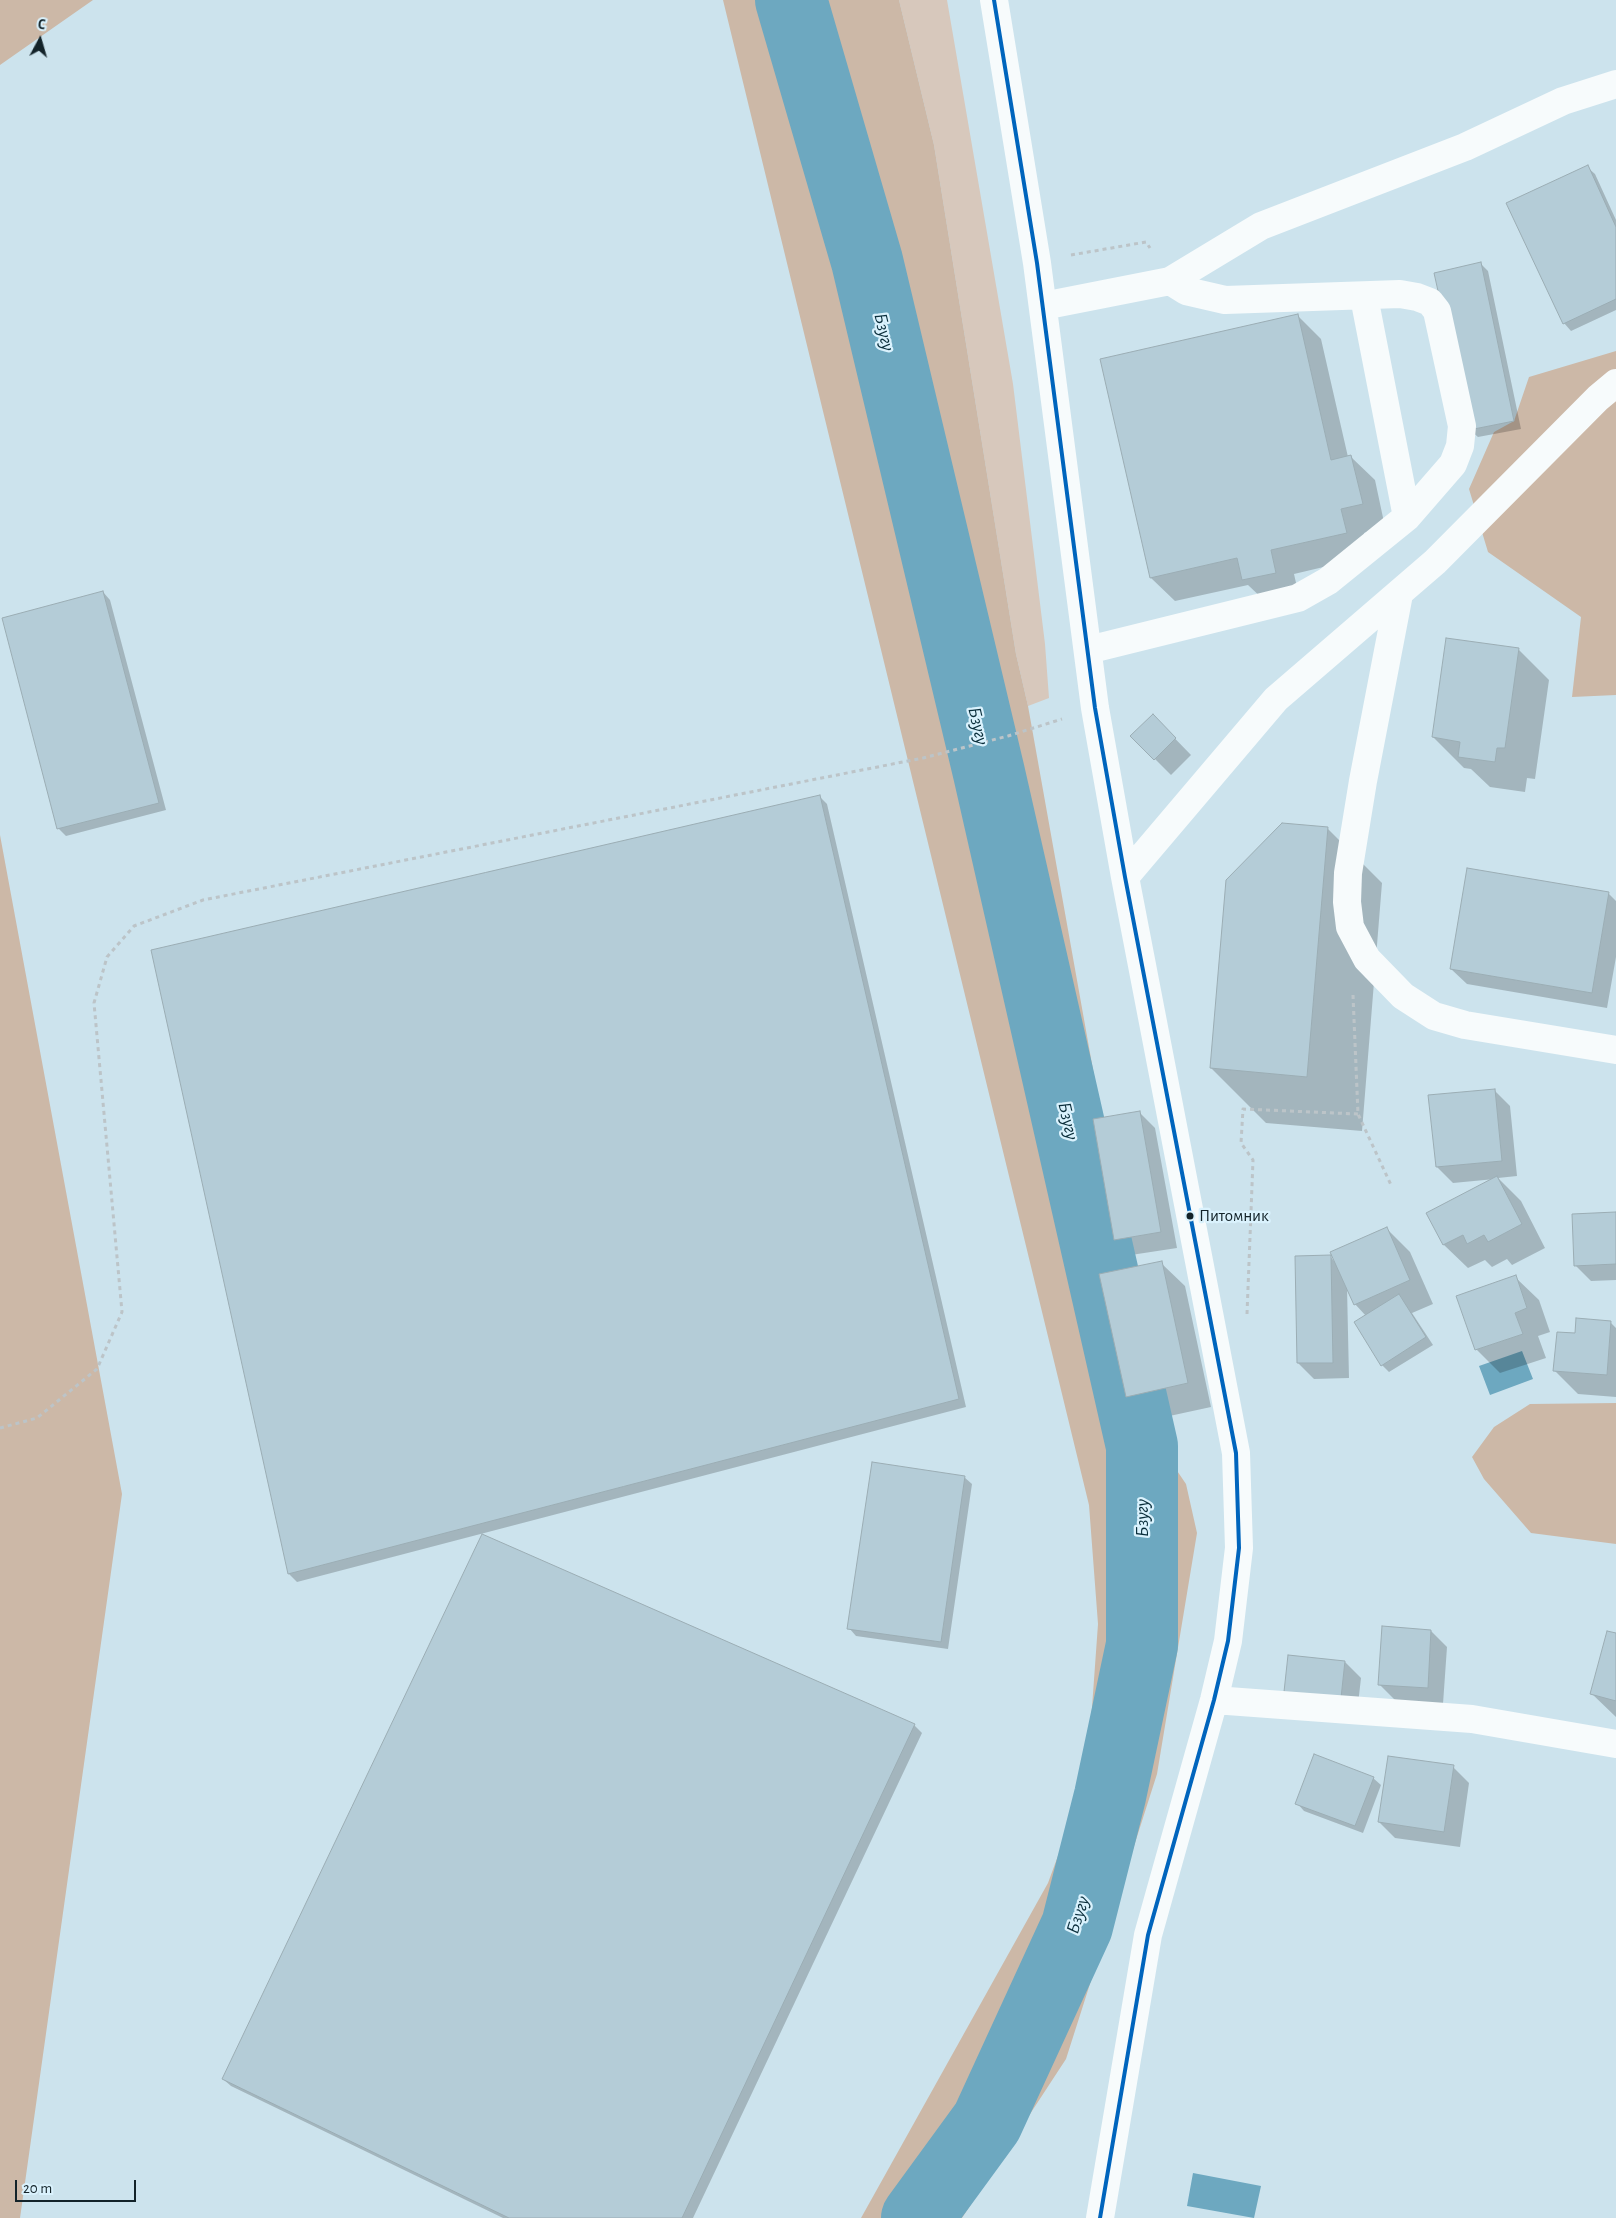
<!DOCTYPE html>
<html>
<head>
<meta charset="utf-8">
<style>
	body { margin:0 }
	#map { position:relative; width:1616px; height:2218px; overflow:hidden; background:#cce3ed; font-family:"Alegreya Sans",sans-serif }
	canvas { display:block }
	.north { position:absolute; left:15px; top:15px; width:50px; height:50px; -webkit-text-stroke:4px #daf2fd; paint-order:stroke; rotate:6deg; font-size:14px; font-weight:700; line-height:20px; text-align:center; color:#132329 }
	.north::after { content:''; display:block; margin:auto; width:18px; height:22px; background:#132329; clip-path:polygon(50% 0,100% 100%,50% 72%,0 100%) }
	.scale { position:absolute; left:15px; top:2180px; width:121px; height:22px; box-sizing:border-box; border:2px solid #132329; border-top:0; padding-left:6px; font-size:15px; line-height:18px; white-space:nowrap; color:#132329; -webkit-text-stroke:4px #daf2fd; paint-order:stroke }
</style>
</head>
<body>
<div id="map">
<canvas width="1616" height="2218"></canvas>
<div class="north">С</div>
<div class="scale">20 m</div>
</div>
<script>
const g = document.querySelector('canvas').getContext('2d');
g.lineJoin = 'round';
function fillPath(path, color) { g.fillStyle = color; g.fill(path, 'evenodd'); }
const poly = rows => new Path2D(rows.map(r => 'M' + r).join(''));
function stroke(path, color, width, dash) { g.strokeStyle = color; g.lineWidth = width; g.lineCap = dash ? 'butt' : 'round'; g.setLineDash(dash || []); g.stroke(path); }
function drawText(font, color, halo, rows, align = 'center') {
  g.font = font + ' "Alegreya Sans",sans-serif'; g.lineWidth = 4.5; g.setLineDash([]); g.textBaseline = 'middle'; g.strokeStyle = halo; g.fillStyle = color; for (const [text, x, y, turn = 0] of rows) {
    g.save(); g.translate(x, y); g.rotate((+turn || 0) * Math.PI / 180); g.textAlign = isNaN(turn) ? turn : align; if (halo) g.strokeText(text, 0, 0); g.fillText(text, 0, 0); g.restore();
  }
}
fillPath(poly([
	[899,0,947,0,1013,384,1045,644,1049,698,1028,706,1016,654,934,145]
]), '#d7c8bc');
fillPath(poly([
	[0,0,93,0,0,65],
	[723,0,899,0,934,145,1016,654,1028,706,1097,1092,1092,1247,1148,1428,1186,1484,1197,1533,1157,1774,1066,2059,962,2218,861,2218,1048,1883,1087,1777,1098,1624,1089,1505],
	[1616,351,1616,695,1572,697,1581,617,1488,552,1469,489,1494,432,1514,421,1529,377],
	[0,835,122,1494,20,2218,0,2218],
	[1616,1403,1616,1544,1531,1533,1484,1479,1472,1457,1494,1427,1530,1404]
]), '#ccb8a7');
fillPath(poly([
	[1522,1351,1533,1379,1490,1395,1479,1366],
	[1193,2173,1261,2186,1254,2218,1187,2206]
]), '#6da8c0');
fillPath(poly([
	[1587,167,1595,174,1616,220,1616,310,1571,331,1564,323],
	[1481,264,1488,271,1521,429,1478,437,1470,430],
	[1297,315,1321,339,1348,457,1351,457,1375,480,1385,527,1364,533,1370,556,1294,574,1299,596,1267,603,1248,585,1175,601,1151,578],
	[103,592,110,600,166,810,66,836,59,829,3,618],
	[1519,650,1549,680,1535,779,1527,778,1525,792,1490,787,1471,769,1464,768,1433,737],
	[1153,716,1191,755,1171,775,1132,736],
	[819,796,827,804,966,1407,297,1582,289,1574,152,951],
	[1327,828,1382,883,1362,1131,1266,1123,1211,1068],
	[1608,893,1616,901,1616,957,1607,1008,1467,984,1451,969],
	[1494,1090,1510,1106,1517,1176,1498,1178,1521,1201,1545,1248,1512,1265,1507,1259,1492,1267,1485,1260,1468,1268,1444,1245,1428,1214,1495,1179,1453,1183,1437,1167],
	[1139,1112,1155,1128,1177,1248,1131,1255,1115,1239],
	[1616,1213,1616,1280,1591,1281,1575,1265],
	[1386,1228,1410,1252,1433,1304,1412,1313,1433,1345,1389,1372,1382,1365,1366,1316,1355,1304,1347,1287,1349,1378,1314,1379,1298,1363,1330,1256,1334,1261],
	[1161,1263,1185,1286,1211,1407,1151,1420,1127,1396],
	[1515,1277,1539,1300,1550,1332,1538,1336,1546,1358,1500,1373,1477,1350,1458,1297],
	[1611,1323,1616,1328,1616,1397,1578,1394,1554,1370,1576,1334],
	[964,1477,972,1484,948,1649,856,1636,849,1628],
	[482,1536,914,1725,922,1733,693,2218,503,2218,231,2086,223,2079],
	[1431,1631,1447,1647,1443,1704,1395,1700,1380,1685],
	[1616,1634,1616,1717,1591,1693],
	[1345,1662,1361,1678,1356,1722,1300,1716],
	[1453,1767,1469,1783,1460,1847,1395,1838,1379,1822],
	[1373,1778,1381,1785,1363,1833,1304,1811,1297,1803]
]), '#0003');
stroke(poly([
	[791,0,867,261,989,773,1142,1446,1142,1645,1110,1796,1077,1926,987,2122,917,2218]
]), '#6da8c0', 72);
const building = poly([
	[1588,165,1616,227,1616,299,1563,324,1506,203,1588,165],
	[1481,262,1514,421,1469,430,1434,273,1481,262],
	[1298,314,1331,460,1351,455,1363,504,1341,509,1347,533,1271,550,1276,573,1242,580,1237,558,1150,578,1100,359,1298,314],
	[103,591,159,803,57,829,2,618,103,591],
	[1446,638,1519,648,1505,748,1497,748,1495,762,1458,757,1460,742,1432,737,1446,638],
	[1153,714,1176,738,1154,760,1130,736,1153,714],
	[820,795,959,1399,288,1574,151,950,820,795],
	[1282,823,1328,827,1307,1077,1210,1068,1226,880,1282,823],
	[1467,868,1609,892,1592,993,1450,969,1467,868],
	[1495,1089,1502,1161,1436,1167,1428,1095,1495,1089],
	[1140,1111,1161,1232,1114,1240,1093,1119,1140,1111],
	[1497,1176,1522,1224,1488,1242,1484,1235,1467,1244,1463,1235,1443,1245,1426,1213,1497,1176],
	[1616,1212,1616,1264,1574,1266,1572,1214,1616,1212],
	[1387,1227,1410,1280,1354,1305,1330,1252,1387,1227],
	[1331,1255,1333,1363,1297,1363,1295,1256,1331,1255],
	[1162,1261,1188,1383,1126,1397,1099,1274,1162,1261],
	[1516,1275,1527,1308,1515,1313,1523,1334,1475,1350,1456,1296,1516,1275],
	[1399,1294,1426,1337,1381,1366,1354,1322,1399,1294],
	[1576,1318,1611,1321,1607,1375,1553,1371,1557,1332,1575,1333,1576,1318],
	[872,1462,965,1476,941,1642,847,1629,872,1462],
	[482,1534,915,1724,682,2218,509,2218,222,2079,482,1534],
	[1382,1626,1431,1630,1428,1688,1378,1685,1382,1626],
	[1607,1631,1616,1633,1616,1701,1590,1694,1607,1631],
	[1288,1655,1345,1661,1340,1707,1283,1701,1288,1655],
	[1314,1754,1374,1777,1355,1826,1295,1804,1314,1754],
	[1388,1756,1454,1765,1444,1832,1378,1822,1388,1756]
]);
fillPath(building, '#b4ccd7');
stroke(building, '#9badb4', 1);
stroke(poly([
	[1071,255,1146,242,1150,248],
	[1353,995,1358,1114,1391,1185],
	[1247,1314,1253,1160,1241,1143,1243,1109,1358,1114],
	[0,1428,37,1418,97,1369,122,1312,94,1003,107,957,134,926,203,900,923,758,1008,736,1062,719]
]), '#bcc4c8', 3, [4, 4]);
stroke(poly([
	[994,0,1037,263,1095,708,1125,877,1236,1453,1239,1548,1228,1641,1214,1700,1148,1935,1100,2218],
	[1364,297,1407,517],
	[1043,306,1170,281,1261,226,1465,147,1563,101,1616,84],
	[1399,594,1363,781,1348,873,1347,902,1350,927,1367,959,1403,996,1434,1016,1465,1025,1616,1050],
	[1088,650,1298,598,1328,581,1407,517,1453,464,1460,446,1462,426,1437,311,1430,302,1417,297,1400,294,1225,300,1186,291,1170,281],
	[1125,877,1276,699,1435,562,1598,398,1616,383],
	[1214,1700,1472,1719,1616,1744]
]), '#f7fbfc', 28);
stroke(poly([
	[994,0,1037,263,1095,708,1125,877,1236,1453,1239,1548,1228,1641,1214,1700,1148,1935,1100,2218]
]), '#0065bd', 4);
for (const [x, y, r, color] of [
	[1190,1216,4.5,"#132329"]
]) { const dot = new Path2D(); dot.arc(x, y, r, 0, 2 * Math.PI); g.fillStyle = color; g.fill(dot); stroke(dot, '#daf2fd', 2); }
drawText('17px', '#132329', '#daf2fd', [
	["Питомник",1199,1216]
], 'left');
drawText('italic 19px', '#0a2e3b', '#daf2fd', [
	["Бзугу",884,332,77],
	["Бзугу",978,726,77],
	["Бзугу",1068,1121,77],
	["Бзугу",1142,1518,-90],
	["Бзугу",1078,1915,-72]
]);
</script>
</body>
</html>
